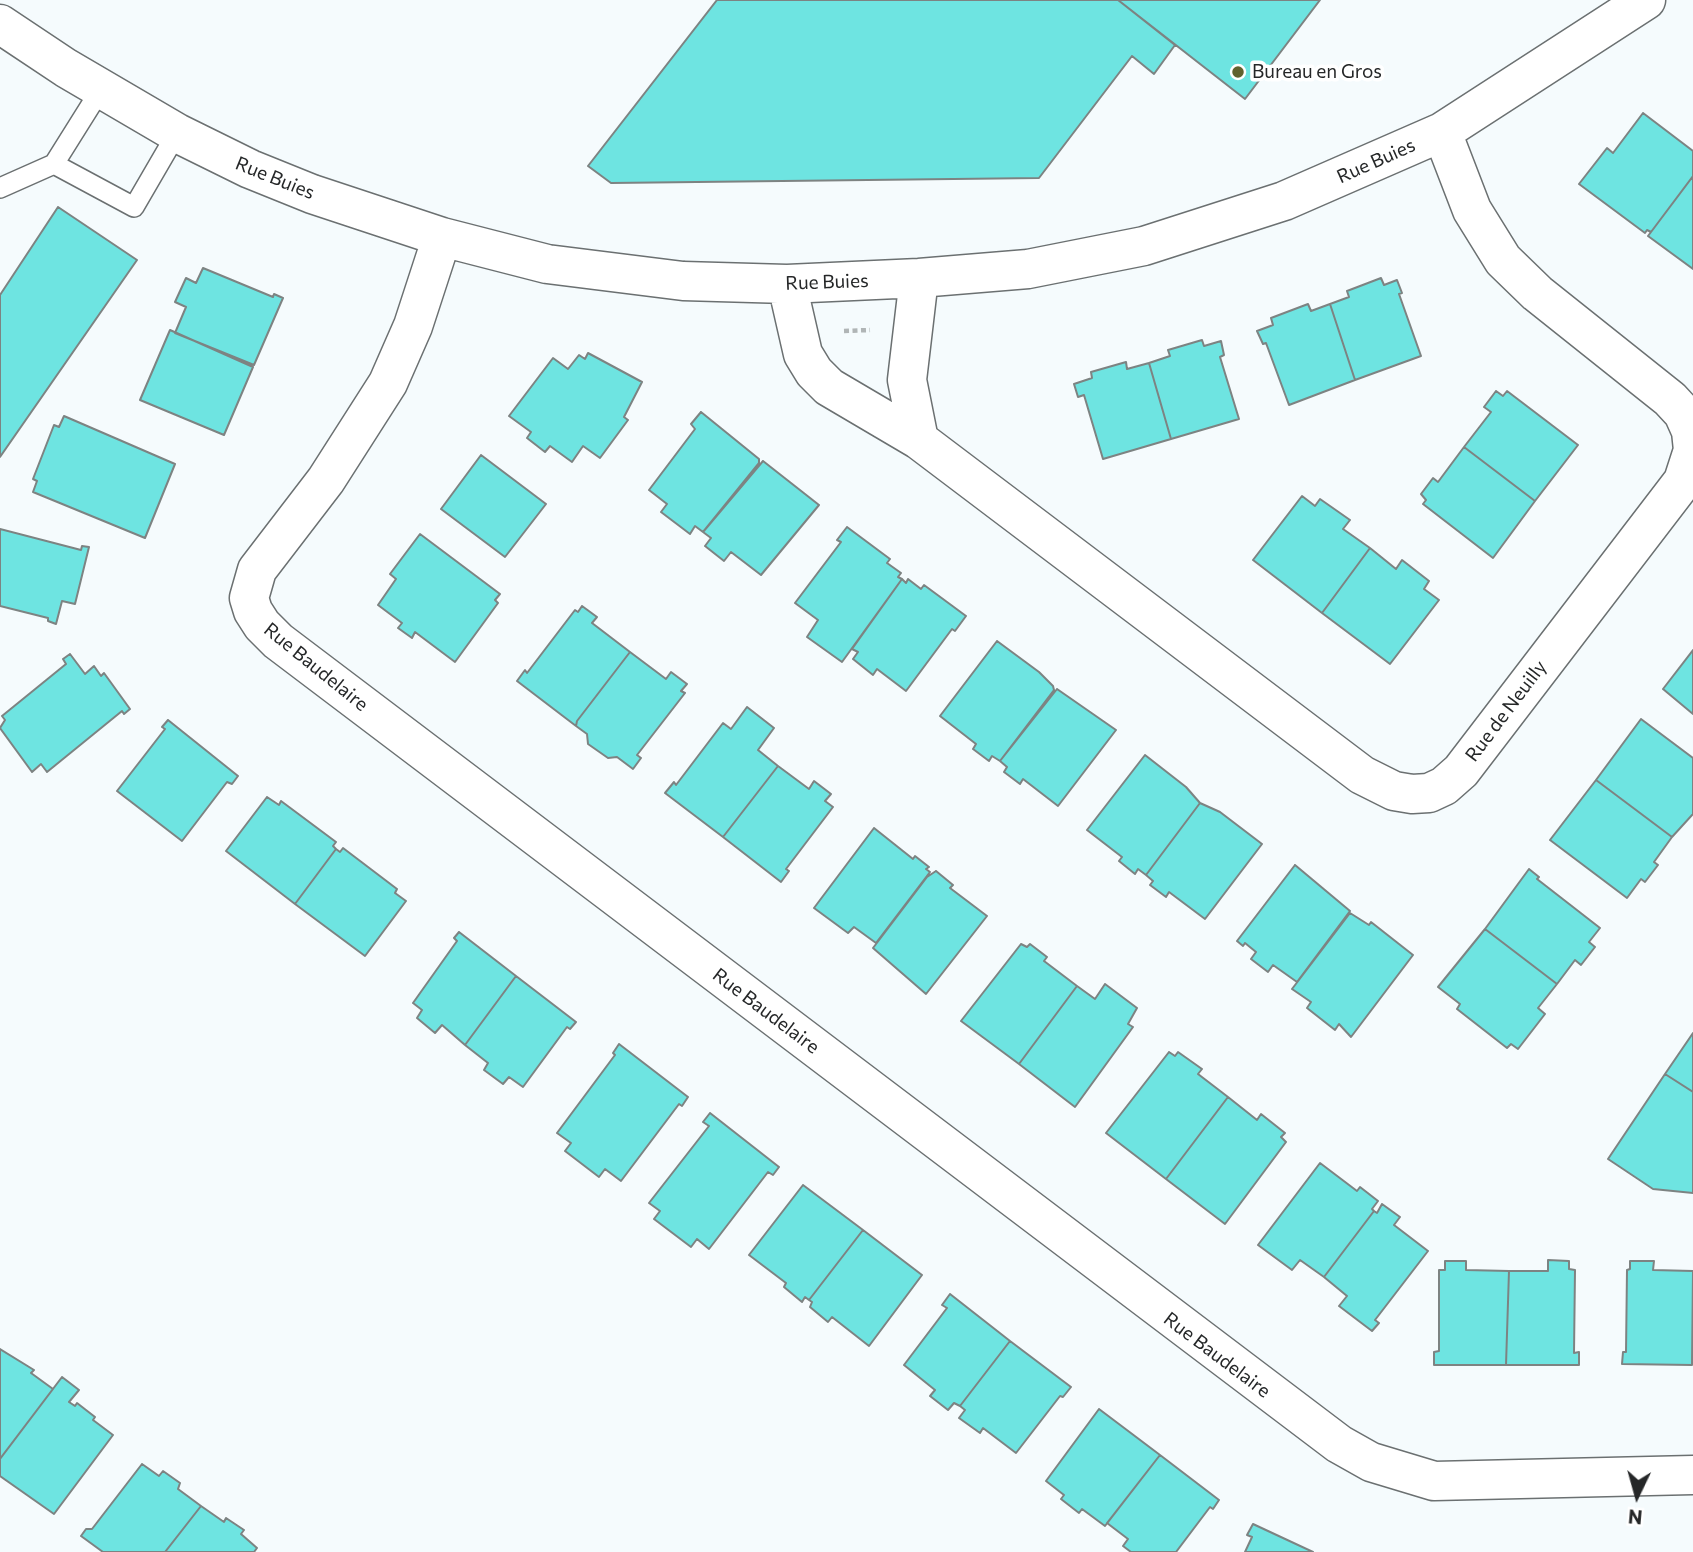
<!DOCTYPE html>
<html>
<head>
<meta charset="utf-8">
<style>
	body { margin:0 }
	#map { position:relative; width:1693px; height:1552px; overflow:hidden; background:#f5fbfd; font-family:Commissioner,sans-serif }
	canvas { display:block }
	.north { position:absolute; left:1602px; top:1461px; width:70px; height:70px; -webkit-text-stroke:5px #fff; paint-order:stroke; rotate:185deg; font-size:19px; font-weight:700; line-height:28px; text-align:center; color:#252728 }
	.north::after { content:''; display:block; margin:auto; width:24px; height:32px; background:#252728; clip-path:polygon(50% 0,100% 100%,50% 72%,0 100%) }
</style>
</head>
<body>
<div id="map">
<canvas width="1693" height="1552"></canvas>
<div class="north">N</div>
</div>
<script>
const g = document.querySelector('canvas').getContext('2d');
g.lineJoin = 'round';
function fillPath(path, color) { g.fillStyle = color; g.fill(path, 'evenodd'); }
const poly = rows => new Path2D(rows.map(r => 'M' + r).join(''));
function stroke(path, color, width, dash) { g.strokeStyle = color; g.lineWidth = width; g.lineCap = dash ? 'butt' : 'round'; g.setLineDash(dash || []); g.stroke(path); }
function drawText(font, color, halo, rows, align = 'center') {
  g.font = font + ' Commissioner,sans-serif'; g.lineWidth = 7; g.setLineDash([]); g.textBaseline = 'middle'; g.strokeStyle = halo; g.fillStyle = color; for (const [text, x, y, turn = 0] of rows) {
    g.save(); g.translate(x, y); g.rotate((+turn || 0) * Math.PI / 180); g.textAlign = isNaN(turn) ? turn : align; if (halo) g.strokeText(text, 0, 0); g.fillText(text, 0, 0); g.restore();
  }
}
const building = poly([
	[717,0,1118,0,1175,45,1154,74,1132,56,1039,178,611,183,588,166,717,0],
	[1118,0,1320,0,1245,99,1118,0],
	[1643,113,1693,151,1693,176,1651,232,1647,230,1645,233,1579,184,1607,148,1613,153,1643,113],
	[1693,176,1693,269,1648,236,1693,176],
	[58,207,137,260,0,457,0,295,58,207],
	[203,268,273,297,274,294,283,298,254,365,175,333,186,307,175,302,186,278,196,283,203,268],
	[1381,278,1384,285,1397,280,1402,293,1399,294,1421,356,1355,380,1330,304,1349,297,1347,291,1381,278],
	[1308,304,1311,311,1330,304,1355,380,1289,405,1266,343,1263,344,1257,331,1273,325,1271,318,1308,304],
	[170,330,253,367,224,435,140,400,170,330],
	[1202,340,1204,346,1221,341,1224,355,1220,357,1239,419,1171,439,1149,363,1170,356,1168,350,1202,340],
	[588,353,642,382,624,417,628,420,600,458,583,446,572,462,550,446,545,452,527,438,531,432,509,416,553,358,568,369,579,355,585,359,588,353],
	[1126,362,1127,369,1149,363,1171,439,1103,459,1084,395,1078,397,1074,384,1092,378,1091,372,1126,362],
	[1496,391,1503,396,1507,391,1578,445,1535,501,1464,447,1491,412,1484,407,1496,391],
	[701,412,759,459,759,463,703,532,695,526,690,534,661,512,667,504,649,490,695,429,691,424,701,412],
	[64,416,175,464,145,538,33,492,37,481,33,479,54,425,59,427,64,416],
	[1464,447,1535,501,1493,558,1423,504,1426,500,1421,494,1433,478,1438,482,1464,447],
	[481,455,546,504,505,557,441,509,481,455],
	[763,461,819,505,761,575,731,552,724,561,705,546,711,538,703,532,763,461],
	[1302,496,1315,506,1320,499,1350,520,1343,529,1370,548,1322,613,1253,560,1302,496],
	[847,527,890,559,887,563,901,573,898,577,902,579,842,662,807,637,818,620,795,603,841,542,837,540,847,527],
	[0,529,81,550,82,546,89,547,75,604,62,601,56,624,48,621,48,618,0,606,0,529],
	[420,534,500,594,495,600,498,603,455,662,415,632,412,638,398,628,402,623,378,605,396,579,390,574,420,534],
	[1370,548,1396,569,1402,560,1429,581,1424,589,1439,600,1390,664,1322,613,1370,548],
	[902,579,906,583,908,579,921,589,924,585,966,616,955,631,952,629,906,691,877,669,873,675,853,659,858,652,852,649,902,579],
	[582,606,597,617,592,623,630,652,577,721,576,726,517,681,525,670,527,673,575,610,578,612,582,606],
	[997,641,1039,672,1053,686,1054,690,1000,761,992,756,989,761,973,749,976,744,940,716,997,641],
	[1693,650,1693,714,1663,689,1693,650],
	[630,652,666,679,671,672,687,684,681,691,685,693,637,755,641,758,633,769,617,757,608,758,588,744,587,734,576,726,577,721,630,652],
	[70,654,85,674,94,666,101,676,104,673,130,709,124,714,122,711,47,772,41,764,32,772,0,728,5,720,2,716,66,664,63,659,70,654],
	[1057,689,1116,730,1058,806,1023,779,1020,784,1004,772,1007,767,1000,761,1057,689],
	[747,707,774,728,758,750,778,766,723,837,665,793,674,782,676,785,723,723,731,729,747,707],
	[1641,719,1693,758,1693,814,1672,837,1596,780,1641,719],
	[168,720,238,776,232,784,227,782,182,841,117,791,165,729,162,727,168,720],
	[1145,755,1186,787,1200,803,1146,875,1138,869,1135,874,1119,861,1122,857,1087,830,1145,755],
	[778,766,809,789,814,781,831,794,825,801,833,807,786,869,789,871,781,882,723,837,778,766],
	[1596,780,1672,837,1654,862,1658,865,1645,882,1641,879,1627,898,1550,840,1596,780],
	[267,797,279,805,281,801,336,842,333,846,336,849,295,904,226,851,267,797],
	[1200,803,1220,812,1262,844,1205,919,1169,892,1166,897,1150,885,1153,881,1146,875,1200,803],
	[874,828,913,859,915,856,929,867,926,869,930,872,876,943,854,927,848,933,814,908,874,828],
	[343,848,397,889,395,893,406,901,365,956,295,904,336,849,340,852,343,848],
	[1295,865,1350,911,1297,982,1273,965,1268,972,1251,959,1256,952,1245,943,1243,946,1237,941,1295,865],
	[1529,869,1539,877,1537,879,1600,928,1589,942,1595,947,1581,965,1575,960,1557,984,1485,929,1529,869],
	[936,871,953,885,950,888,987,916,926,994,873,948,927,877,936,871],
	[1350,913,1369,925,1371,922,1413,955,1351,1037,1339,1024,1335,1030,1307,1008,1311,1002,1292,989,1350,913],
	[1485,929,1557,984,1538,1008,1545,1014,1518,1049,1511,1044,1507,1048,1457,1009,1460,1004,1438,987,1485,929],
	[459,932,516,976,465,1045,442,1025,435,1033,417,1018,422,1010,413,1003,457,941,454,938,459,932],
	[1021,944,1027,947,1030,944,1047,957,1044,961,1077,986,1019,1064,961,1021,1021,944],
	[516,976,576,1022,570,1029,567,1027,523,1087,509,1077,503,1084,484,1070,488,1063,465,1045,516,976],
	[1105,984,1137,1008,1128,1024,1133,1027,1075,1107,1019,1064,1077,986,1095,999,1105,984],
	[1693,1033,1693,1092,1665,1074,1693,1033],
	[619,1044,688,1097,682,1106,679,1104,621,1181,605,1169,599,1177,565,1151,571,1143,557,1133,615,1055,613,1053,619,1044],
	[1169,1052,1175,1056,1178,1052,1202,1069,1198,1074,1228,1097,1166,1179,1106,1133,1169,1052],
	[1665,1074,1693,1092,1693,1193,1653,1189,1608,1159,1665,1074],
	[1228,1097,1257,1120,1261,1114,1285,1133,1281,1137,1286,1142,1225,1224,1166,1179,1228,1097],
	[710,1113,779,1167,773,1175,768,1172,709,1249,697,1239,691,1247,654,1219,660,1211,649,1203,709,1126,703,1122,710,1113],
	[1320,1163,1357,1191,1360,1187,1378,1201,1372,1209,1374,1211,1324,1277,1300,1260,1292,1270,1258,1245,1320,1163],
	[803,1185,863,1230,809,1300,805,1297,802,1302,784,1287,786,1283,749,1255,803,1185],
	[1382,1204,1400,1217,1394,1225,1428,1251,1375,1320,1379,1323,1372,1331,1339,1306,1347,1296,1324,1277,1374,1211,1377,1213,1382,1204],
	[863,1230,922,1275,869,1346,832,1317,828,1322,810,1307,812,1302,809,1300,863,1230],
	[1548,1260,1569,1261,1569,1269,1575,1270,1574,1353,1579,1352,1579,1365,1506,1365,1509,1271,1548,1271,1548,1260],
	[1445,1261,1466,1261,1466,1270,1509,1271,1506,1365,1434,1365,1434,1352,1439,1351,1439,1270,1445,1270,1445,1261],
	[1630,1261,1654,1261,1653,1270,1693,1271,1692,1365,1622,1364,1623,1352,1626,1352,1627,1270,1630,1269,1630,1261],
	[950,1294,1010,1341,960,1406,954,1403,948,1410,930,1396,935,1390,904,1365,947,1308,942,1305,950,1294],
	[1010,1341,1071,1387,1063,1397,1060,1396,1016,1453,983,1428,980,1433,959,1418,965,1410,960,1406,1010,1341],
	[0,1349,34,1370,31,1373,53,1389,0,1459,0,1349],
	[62,1377,79,1390,69,1402,75,1406,77,1403,95,1417,93,1420,113,1435,54,1514,0,1476,0,1459,62,1377],
	[1099,1409,1160,1455,1105,1526,1082,1509,1079,1513,1061,1499,1064,1495,1046,1481,1099,1409],
	[1160,1455,1219,1500,1213,1509,1210,1507,1176,1552,1131,1552,1123,1546,1128,1539,1107,1523,1160,1455],
	[142,1464,159,1476,163,1471,180,1483,178,1489,201,1506,165,1552,103,1552,81,1536,86,1529,92,1529,142,1464],
	[201,1506,224,1522,226,1518,244,1530,241,1534,257,1548,254,1552,165,1552,201,1506],
	[1253,1524,1313,1552,1245,1552,1252,1537,1247,1535,1253,1524]
]);
fillPath(building, '#6ee4e1');
stroke(building, '#7d8382', 2);
const lane = poly([
	[54,164,101,89],
	[0,188,54,164,134,207,177,133]
]);
const street = poly([
	[0,24,66,68,177,133,250,169,312,194,442,237,547,264,683,281,787,284,919,278,1028,269,1144,246,1284,201,1442,132,1646,0],
	[442,237,413,326,388,383,326,480,257,570,249,598,253,611,262,625,278,641,1339,1444,1371,1462,1434,1481,1693,1475],
	[919,278,907,380,919,440],
	[787,284,803,354,814,372,829,387,919,440,1362,775,1394,791,1412,794,1429,793,1444,786,1461,771,1683,481,1693,450,1691,431,1683,413,1670,399,1537,293,1503,260,1472,210,1442,132]
]);
stroke(lane, '#6b7071', 22);
stroke(street, '#6b7071', 41);
stroke(poly([
	[844,331,870,330]
]), '#b0b5b6', 4.5, [5, 3.5]);
stroke(lane, '#fff', 19);
stroke(street, '#fff', 38);
for (const [x, y, r, color] of [
	[1238,72,7,"#60612e"]
]) { const dot = new Path2D(); dot.arc(x, y, r, 0, 2 * Math.PI); g.fillStyle = color; g.fill(dot); stroke(dot, '#fff', 2.5); }
drawText('19px', '#252728', '#fff', [
	["Bureau en Gros",1252,72]
], 'left');
drawText('19px', '#252728', '#fff', [
	["Rue Buies",1376,161,-24],
	["Rue Buies",275,178,22],
	["Rue Buies",827,282,-2],
	["Rue Baudelaire",316,667,39],
	["Rue de Neuilly",1506,711,-53],
	["Rue Baudelaire",766,1011,37],
	["Rue Baudelaire",1217,1355,37]
]);
</script>
</body>
</html>
